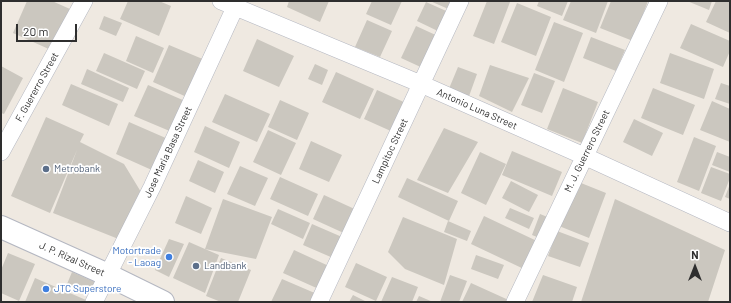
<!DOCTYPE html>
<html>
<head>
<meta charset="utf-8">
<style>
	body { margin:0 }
	#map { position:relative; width:731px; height:303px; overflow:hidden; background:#efe9e1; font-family:Barlow,sans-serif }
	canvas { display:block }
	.frame { position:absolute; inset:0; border:2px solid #2e2e2e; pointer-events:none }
	.north { position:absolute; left:675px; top:247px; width:40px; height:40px; -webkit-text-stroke:3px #fff; paint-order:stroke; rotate:0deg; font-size:11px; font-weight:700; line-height:16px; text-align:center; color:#2e2e2e }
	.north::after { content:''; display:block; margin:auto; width:14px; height:18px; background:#2e2e2e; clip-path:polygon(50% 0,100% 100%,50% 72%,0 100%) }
	.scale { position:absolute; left:16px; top:24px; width:61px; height:18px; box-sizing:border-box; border:2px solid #2e2e2e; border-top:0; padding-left:5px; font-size:12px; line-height:14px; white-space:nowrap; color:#2e2e2e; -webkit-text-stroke:3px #fff; paint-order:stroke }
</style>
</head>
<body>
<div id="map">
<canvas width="731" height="303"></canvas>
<div class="frame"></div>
<div class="north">N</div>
<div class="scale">20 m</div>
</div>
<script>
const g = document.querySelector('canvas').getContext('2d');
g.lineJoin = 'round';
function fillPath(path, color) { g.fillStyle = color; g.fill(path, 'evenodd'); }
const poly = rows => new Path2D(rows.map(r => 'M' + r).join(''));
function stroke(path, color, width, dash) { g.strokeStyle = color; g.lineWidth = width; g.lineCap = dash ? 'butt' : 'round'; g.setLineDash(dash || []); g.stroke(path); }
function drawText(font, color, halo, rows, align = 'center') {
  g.font = font + ' Barlow,sans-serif'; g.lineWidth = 3.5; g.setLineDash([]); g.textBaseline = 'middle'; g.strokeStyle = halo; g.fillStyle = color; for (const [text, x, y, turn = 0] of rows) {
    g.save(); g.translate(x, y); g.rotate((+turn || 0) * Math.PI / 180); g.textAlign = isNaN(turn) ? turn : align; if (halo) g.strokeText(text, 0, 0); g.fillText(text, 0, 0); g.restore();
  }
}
fillPath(poly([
	[27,1,52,1,70,9,51,50,13,33],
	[128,1,159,1,171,6,159,36,120,19],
	[289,1,329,1,320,22,287,7],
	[372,1,402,1,391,25,366,14],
	[430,1,457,1,453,11],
	[487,1,506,1,510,2,494,44,473,36],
	[539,1,568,1,562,16,537,6],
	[571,1,608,1,596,33,563,20],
	[611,1,648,1,633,41,600,28],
	[687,1,712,1,709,10],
	[716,1,730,1,730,33,706,22],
	[426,2,453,14,444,34,417,21],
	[517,3,551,17,536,56,501,42],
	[104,16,122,23,116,36,99,29],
	[367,20,392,31,380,57,355,47],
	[554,22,583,33,564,82,535,70],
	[691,24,730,41,730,51,723,67,680,48],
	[416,26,440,37,425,69,401,58],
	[136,36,164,48,153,73,126,61],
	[591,37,625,50,616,71,583,58],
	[257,39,294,56,279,87,243,71],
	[169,45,205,60,189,98,153,82],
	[104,53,145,71,137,89,96,71],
	[670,53,714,69,704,99,660,83],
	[315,64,328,70,322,85,308,79],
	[490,65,529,78,512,112,479,96],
	[1,66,23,78,4,114,1,113],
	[458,67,477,74,468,99,448,91],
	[87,69,129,88,123,102,81,84],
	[336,72,374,89,360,119,322,102],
	[534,73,555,81,542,113,521,105],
	[721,83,730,86,730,104,715,99],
	[71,84,118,104,109,126,62,105],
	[148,85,185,101,172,132,134,116],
	[563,88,598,102,582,143,547,129],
	[653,88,695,105,683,135,641,118],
	[377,90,406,103,393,132,364,119],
	[225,94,270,114,257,142,212,122],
	[280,100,309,113,297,140,268,127],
	[712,101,730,109,730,142,700,130],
	[46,117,84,134,80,142,124,164,144,197,121,240,53,213,77,150,50,213,11,196],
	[634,119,663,133,652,156,623,142],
	[129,122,168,139,154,171,116,154],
	[205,126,240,142,229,168,194,152],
	[444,128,478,142,448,193,417,180],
	[268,130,296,143,281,175,253,162],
	[694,137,716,146,699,191,677,182],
	[311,141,342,155,329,182,299,169],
	[512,151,562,172,552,196,502,175],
	[480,152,506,164,486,205,461,193],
	[717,152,730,157,730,172,712,165],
	[198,160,224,172,215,193,189,181],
	[240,166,268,178,255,206,227,194],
	[711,167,730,174,730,178,721,201,701,193],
	[280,177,318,194,308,216,270,199],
	[407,178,458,201,449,221,398,197],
	[511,181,538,195,529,212,502,198],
	[576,181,606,193,589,238,559,226],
	[730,184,730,199,725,197],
	[324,195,359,211,348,235,313,219],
	[186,196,212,208,201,234,175,223],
	[223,199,272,217,256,259,205,249,219,255,205,293,173,278,189,242,205,249],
	[615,199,725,250,708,302,581,302],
	[510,208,534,218,529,229,505,218],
	[278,209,310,223,303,239,271,224],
	[540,214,550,218,542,239,532,235],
	[484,216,539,242,526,270,471,244],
	[403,217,457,239,444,285,405,269,388,252],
	[448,221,471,231,467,241,444,232],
	[312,224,342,237,333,258,303,245],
	[557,231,589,243,580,267,548,256],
	[169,239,184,244,169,277,155,270],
	[294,250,331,267,321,290,283,273],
	[8,253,35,264,19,301,1,293,1,270],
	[476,255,504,265,498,279,471,269],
	[221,258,251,270,238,302,221,302,206,296],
	[356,263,387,277,376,301,345,287],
	[72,272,97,283,92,295,67,284],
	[450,275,467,281,459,302,440,302],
	[543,275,577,287,572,302,532,302],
	[392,277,418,287,412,302,381,302],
	[35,278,86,300,85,302,25,302],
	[282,279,317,294,313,302,271,302],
	[471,283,513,302,462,302],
	[353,295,367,302,349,302],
	[419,296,433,302,416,302]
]), '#cbc7bf');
const minor = poly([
	[221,1,421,84,584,156,730,223],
	[1,152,84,1],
	[94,302,152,187,238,1],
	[319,302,460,1],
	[515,302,659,1]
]);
const secondary = poly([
	[1,227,108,275,163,302]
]);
stroke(minor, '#b4b7c1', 18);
stroke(secondary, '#b4b7c1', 24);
stroke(minor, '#fff', 17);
stroke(secondary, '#fff', 22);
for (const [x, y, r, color] of [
	[46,169,4,"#5c6f8a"],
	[169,257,4,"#3f7fe0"],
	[196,266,4,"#5c6f8a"],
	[46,289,4,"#3f7fe0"]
]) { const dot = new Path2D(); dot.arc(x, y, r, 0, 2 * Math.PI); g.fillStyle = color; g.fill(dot); stroke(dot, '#fff', 1.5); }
drawText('10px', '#2e2e2e', '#fff', [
	["F. Guererro Street",37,87,-61],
	["Antonio Luna Street",477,109,24],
	["Lampitoc Street",390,151,-65],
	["M. J. Guerrero Street",587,151,-64],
	["Jose Maria Basa Street",168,152,-65],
	["J. P. Rizal Street",72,259,24]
]);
drawText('10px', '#4e5e75', '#fff', [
	["Metrobank",54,169],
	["Landbank",204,266]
], 'left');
drawText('10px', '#366cbe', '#fff', [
	["Motortrade",161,251],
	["- Laoag",161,263],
	["JTC Superstore",54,289,"left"]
], 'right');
</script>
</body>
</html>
